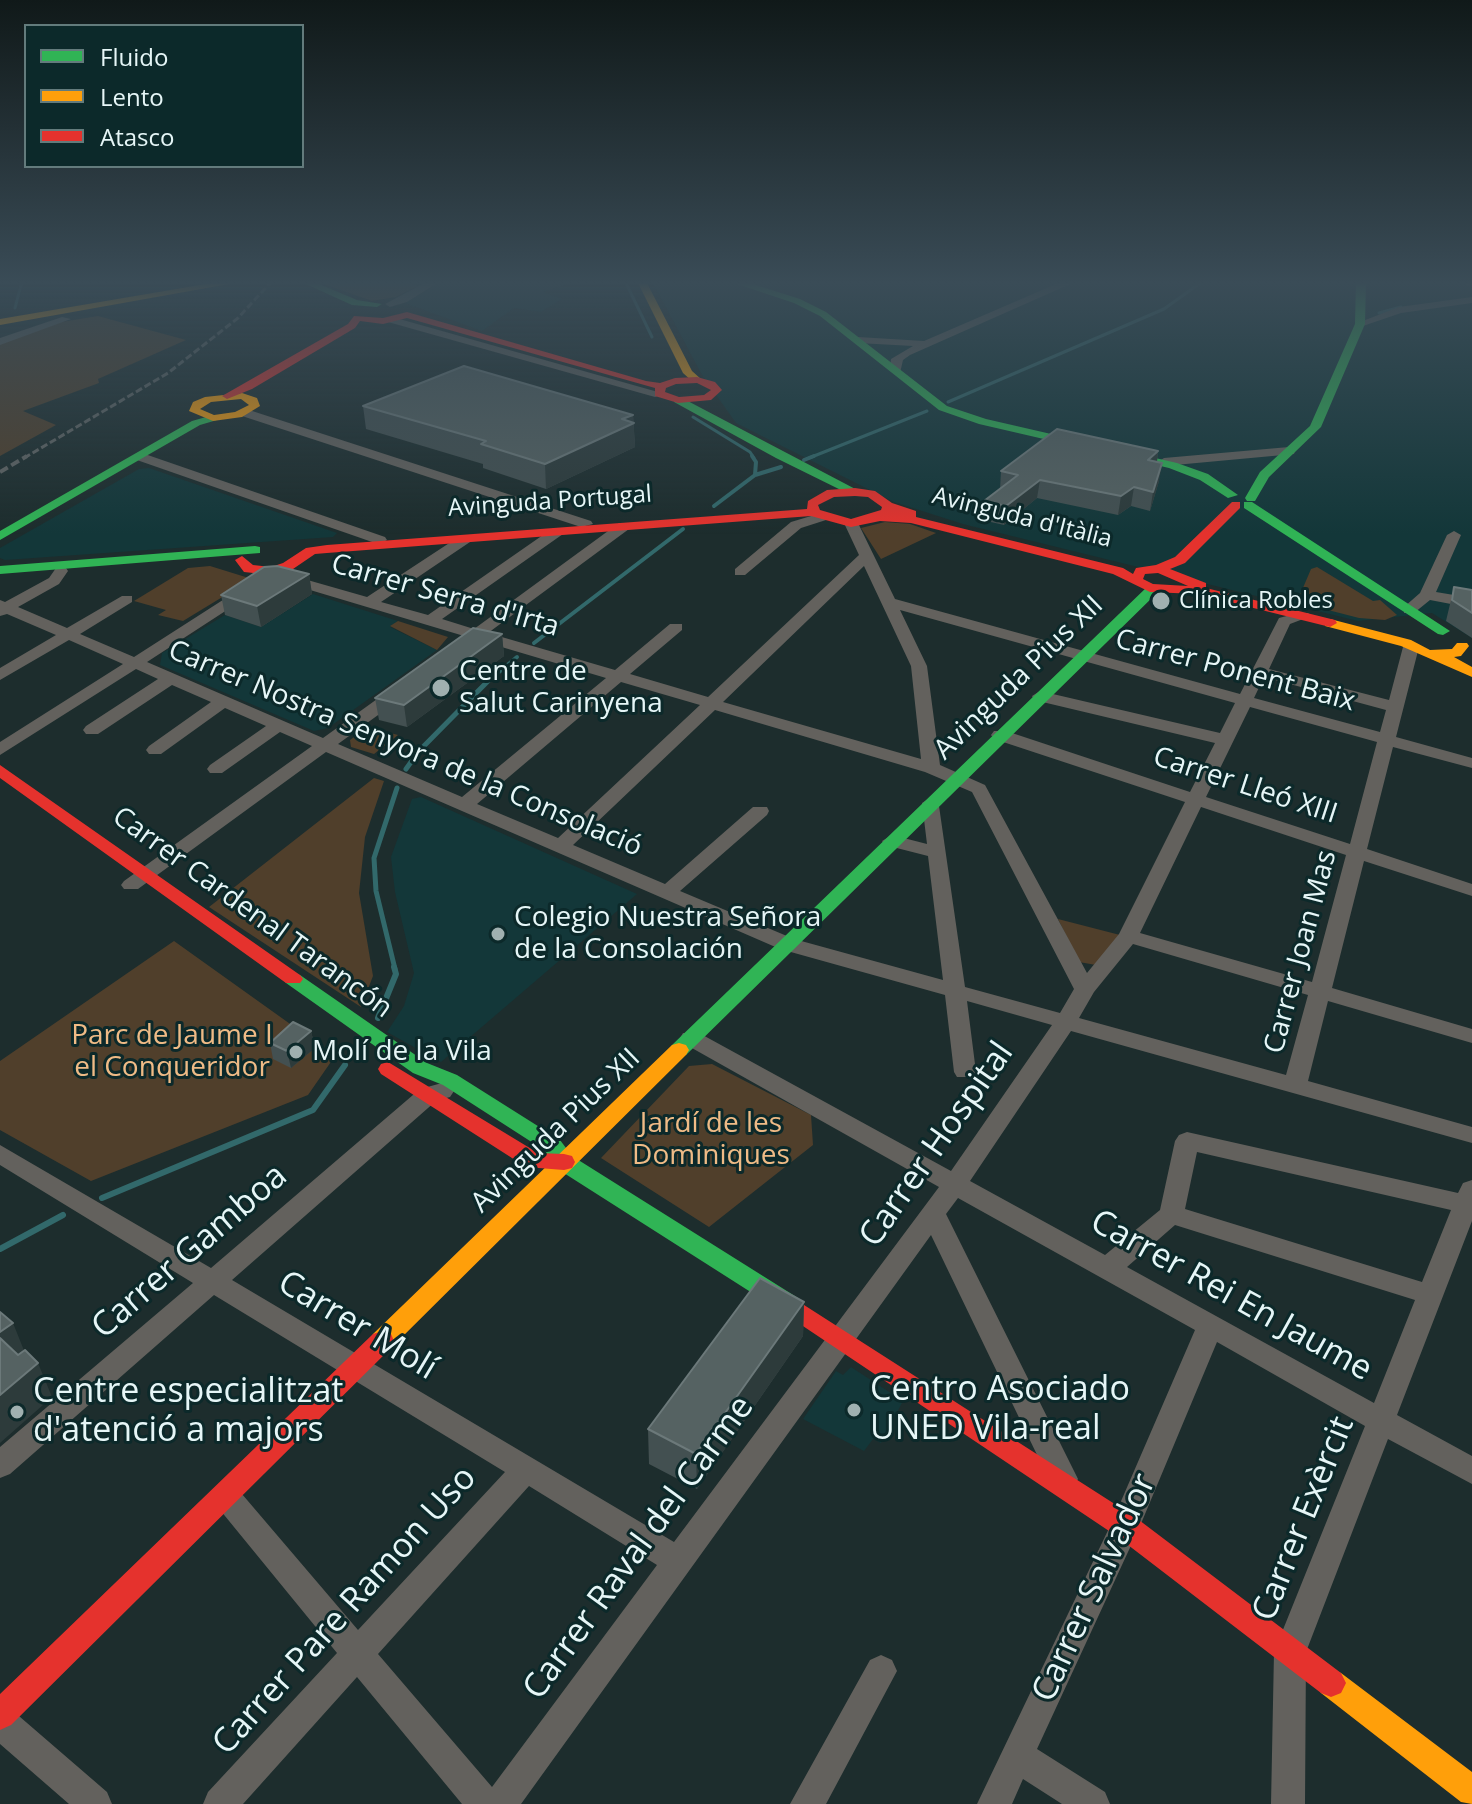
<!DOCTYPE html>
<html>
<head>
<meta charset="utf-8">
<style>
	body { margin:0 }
	#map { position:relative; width:1472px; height:1804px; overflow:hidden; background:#1d2d2d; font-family:"Open Sans",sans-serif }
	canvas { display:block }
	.legend { position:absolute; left:24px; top:24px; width:280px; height:144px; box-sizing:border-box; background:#0c292a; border:2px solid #637b7c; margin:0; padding:10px 14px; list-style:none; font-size:24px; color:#e6f6f7 }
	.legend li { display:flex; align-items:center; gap:16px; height:40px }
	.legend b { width:40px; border:2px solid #637b7c }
</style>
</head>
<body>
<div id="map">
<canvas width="1472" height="1804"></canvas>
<ul class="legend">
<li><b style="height:10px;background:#30b455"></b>Fluido</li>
<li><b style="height:10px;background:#ff9f0a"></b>Lento</li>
<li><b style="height:10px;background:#e5322d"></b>Atasco</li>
</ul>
</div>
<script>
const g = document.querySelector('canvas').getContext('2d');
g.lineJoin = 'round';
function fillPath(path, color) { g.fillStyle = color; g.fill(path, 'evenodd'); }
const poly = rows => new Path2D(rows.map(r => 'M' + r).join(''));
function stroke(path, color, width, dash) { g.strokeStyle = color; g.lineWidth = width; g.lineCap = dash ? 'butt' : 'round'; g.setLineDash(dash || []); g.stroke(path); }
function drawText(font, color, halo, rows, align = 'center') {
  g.font = font + ' "Open Sans",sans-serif'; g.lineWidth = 6; g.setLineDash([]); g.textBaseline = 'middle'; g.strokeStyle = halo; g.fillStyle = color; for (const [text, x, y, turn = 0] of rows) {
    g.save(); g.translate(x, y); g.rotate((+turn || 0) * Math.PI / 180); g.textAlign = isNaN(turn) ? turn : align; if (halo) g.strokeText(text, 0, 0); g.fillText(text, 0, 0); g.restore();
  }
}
fillPath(poly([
	[442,281,576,281,543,292,562,299,541,312,514,308,482,331,405,303],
	[652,281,1472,281,1472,638,1432,613,1358,621,963,524,894,502,736,423,702,375],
	[149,468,337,533,333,537,5,560,0,558,0,548,139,469],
	[313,594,398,621,390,627,437,650,328,728,314,731,160,665,162,653,225,615,261,627],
	[421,797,637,894,441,1062,387,1032,404,1006,414,973,395,892,391,857,412,799],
	[851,1367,903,1401,881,1443,873,1439,864,1451,803,1419,836,1371,843,1375]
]), '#133739');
fillPath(poly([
	[315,281,406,281,418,286,396,297,372,301],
	[98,316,186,340,98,379,99,383,23,411,56,425,0,456,0,344,61,322],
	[885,522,910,524,936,533,881,559,861,528],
	[210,566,252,579,183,621,158,615,166,610,134,601,188,568],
	[1317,567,1373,601,1380,600,1397,615,1385,620,1359,618,1297,602,1311,569],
	[398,621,448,637,437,650,390,626],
	[368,727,398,735,374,754,351,747,350,740],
	[374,778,384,781,365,837,359,893,373,976,361,1007,209,907],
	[1058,919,1120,935,1096,965,1079,962],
	[174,941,335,1056,308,1095,91,1181,0,1130,0,1061],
	[712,1064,811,1115,813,1145,709,1227,601,1158,689,1066]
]), '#503f2b');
stroke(poly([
	[625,281,652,337],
	[15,308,22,281],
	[1379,313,1401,307],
	[948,402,1164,309,1203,281],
	[693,417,750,452,754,458],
	[809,458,927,411]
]), '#32696b', 3);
stroke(poly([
	[752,456,756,462,755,475],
	[804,460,814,456],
	[714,506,755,475,781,467],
	[534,643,683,529],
	[487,682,517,657]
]), '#32696b', 4);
stroke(poly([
	[406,769,419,751,489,680],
	[395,969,376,891,374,858,397,788]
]), '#32696b', 5);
stroke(poly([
	[378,1018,396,974,394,967],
	[102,1198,313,1110,345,1065],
	[0,1249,63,1215]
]), '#32696b', 6);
fillPath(poly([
	[428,281,441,281,407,302,390,307,385,304,428,281],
	[1063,281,1077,281,910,355,903,360,900,373,890,371,891,359,913,346,858,343,852,340,858,337,924,341,1063,281],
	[1460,281,1472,281,1472,286,1461,283,1460,281],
	[1472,297,1472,303,1401,313,1360,327,1355,324,1399,307,1472,297],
	[62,317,71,319,0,345,0,338,62,317],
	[388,318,396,318,665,394,655,397,388,322,388,318],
	[246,409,591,521,593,524,581,527,242,416,240,413,246,409],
	[1289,447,1295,451,1294,454,1164,466,1158,462,1164,458,1289,447],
	[139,452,385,537,387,540,380,544,375,543,134,459,133,456,139,452],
	[821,513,828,517,826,520,801,528,745,575,735,575,735,569,791,522,821,513],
	[851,519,858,523,895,599,1240,694,1279,618,1298,613,1308,613,1311,616,1290,624,1269,669,1389,700,1403,647,1411,642,1419,647,1396,737,1472,758,1472,768,1393,747,1367,849,1472,884,1472,896,1364,861,1332,988,1472,1029,1472,1043,1328,1001,1308,1081,1472,1127,1472,1143,1071,1031,970,1181,1105,1255,1160,1210,1175,1141,1179,1135,1187,1132,1458,1193,1463,1183,1472,1180,1472,1221,1397,1415,1472,1456,1472,1484,1388,1439,1306,1652,1305,1804,1271,1804,1274,1652,1365,1426,1217,1342,1140,1526,1037,1749,1105,1792,1110,1804,1062,1804,1023,1779,1012,1804,977,1804,1112,1522,1195,1330,958,1198,946,1214,1078,1479,1073,1488,1063,1492,1053,1488,931,1235,521,1804,462,1804,357,1677,243,1804,203,1804,208,1792,337,1653,216,1505,211,1496,216,1487,226,1483,236,1487,358,1630,505,1472,214,1295,10,1474,0,1478,0,1447,193,1283,0,1165,0,1145,211,1268,420,1089,442,1083,450,1085,454,1091,450,1097,436,1101,232,1280,674,1542,939,1187,683,1043,680,1038,683,1033,699,1033,951,1171,1052,1025,967,1001,976,1072,973,1077,957,1077,954,1072,945,995,780,949,326,752,138,889,124,889,121,885,124,881,312,746,280,732,222,773,210,773,207,769,210,765,266,726,225,708,161,754,149,754,146,750,149,746,211,702,172,685,98,734,86,734,83,730,86,726,158,679,136,669,0,755,0,742,123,664,69,640,0,680,0,668,56,635,7,614,0,616,0,600,5,602,49,578,56,568,66,568,68,571,59,584,18,607,67,628,122,596,132,596,132,602,80,634,134,657,240,589,250,589,250,595,147,662,323,738,391,689,403,689,405,693,403,697,338,744,462,797,606,678,478,640,468,645,462,643,460,640,464,636,280,581,280,575,290,575,367,597,460,536,470,536,470,542,381,602,428,615,553,528,563,528,563,534,442,619,474,629,619,523,629,523,629,529,488,633,615,670,670,624,682,624,682,630,630,674,708,697,859,555,844,523,851,519],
	[864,566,911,666,921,759,723,702,864,566],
	[900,610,1235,703,1220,733,1040,691,1032,696,1034,700,1215,743,1190,792,1006,731,994,731,991,735,994,739,1185,802,1119,934,1087,973,985,785,940,765,927,666,900,610],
	[1264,677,1386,710,1380,732,1254,698,1264,677],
	[621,682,700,705,558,838,477,804,621,682],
	[1250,707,1377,742,1350,844,1206,797,1250,707],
	[715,710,925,772,972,792,1074,989,1060,1013,965,987,938,799,931,797,922,803,927,844,892,835,882,841,885,845,928,856,943,980,794,939,680,891,767,815,769,811,767,807,753,807,665,884,573,845,715,710],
	[1201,807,1346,855,1312,982,1140,933,1201,807],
	[1133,944,1308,995,1286,1075,1079,1018,1094,992,1133,944],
	[1197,1152,1451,1210,1422,1282,1185,1209,1197,1152],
	[1175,1225,1415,1300,1374,1403,1127,1267,1175,1225],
	[529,1486,657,1565,492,1787,378,1654,529,1486],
	[1454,531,1461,535,1436,592,1472,598,1472,608,1430,600,1414,613,1404,613,1404,607,1420,593,1447,535,1454,531],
	[881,1655,892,1660,897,1671,826,1804,790,1804,870,1660,881,1655],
	[0,1705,12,1710,107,1792,112,1804,69,1804,0,1744,0,1705]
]), '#63615d');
fillPath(poly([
	[299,281,312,281,357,300,382,304,377,307,352,305,299,281],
	[728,281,743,281,800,299,826,312,947,406,986,419,1177,463,1208,474,1238,495,1228,498,1200,480,1169,468,979,424,939,410,820,316,794,303,728,281],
	[1356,281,1366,281,1365,324,1321,427,1269,477,1255,501,1247,501,1245,498,1260,472,1310,426,1355,324,1356,281],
	[674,398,682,398,861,492,851,495,776,458,674,402,674,398],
	[213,415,219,418,217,420,200,425,0,540,0,531,192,421,213,415],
	[1244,502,1252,502,1450,631,1443,635,1438,634,1244,508,1244,502],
	[255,546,260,547,260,553,0,574,0,566,255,546],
	[1153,585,1158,586,1158,592,686,1055,672,1055,669,1050,672,1045,1148,586,1153,585],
	[293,973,300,975,427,1063,457,1075,560,1140,572,1156,798,1298,802,1305,798,1312,790,1314,782,1312,556,1168,544,1150,443,1085,413,1073,286,983,283,979,293,973]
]), '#30b455');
fillPath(poly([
	[223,281,246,281,0,325,0,319,223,281],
	[637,281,646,281,692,371,702,380,701,382,693,382,683,373,637,281],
	[242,393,257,398,260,406,242,417,213,421,189,411,193,402,205,397,242,393],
	[241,399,249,405,235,412,214,415,200,409,211,402,241,399],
	[1330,619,1411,640,1430,650,1452,649,1457,643,1467,643,1469,646,1461,656,1454,657,1472,667,1472,677,1401,646,1325,626,1325,620,1330,619],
	[679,1043,686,1045,689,1050,686,1055,391,1348,382,1351,373,1348,370,1341,373,1334,672,1045,679,1043],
	[1331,1669,1341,1673,1472,1772,1472,1804,1461,1802,1321,1693,1316,1683,1321,1673,1331,1669]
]), '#ff9f0a');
fillPath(poly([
	[407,312,646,381,660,383,675,378,697,377,715,382,722,390,711,400,678,403,655,396,655,388,407,318,383,324,360,321,355,328,252,389,227,399,222,396,348,324,354,316,383,318,407,312],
	[697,383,711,390,704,395,679,397,665,392,666,388,676,384,697,383],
	[855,488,875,491,892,503,916,511,916,517,1123,568,1133,574,1136,568,1156,565,1175,557,1232,502,1240,502,1240,508,1185,563,1170,569,1206,583,1206,588,1335,620,1337,623,1330,627,1197,594,1150,592,1113,574,911,523,880,521,851,527,811,516,327,553,315,554,293,569,272,575,244,572,235,560,242,556,253,565,271,567,283,563,306,548,327,545,807,509,808,501,827,490,855,488],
	[855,496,868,497,882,507,881,510,851,519,820,510,818,505,834,497,855,496],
	[1158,573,1188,586,1153,584,1143,579,1145,574,1158,573],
	[0,765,300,975,303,979,300,983,286,983,0,778,0,765],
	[388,1062,538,1153,564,1154,572,1156,575,1162,572,1168,564,1170,526,1167,381,1074,378,1069,381,1064,388,1062],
	[790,1296,1135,1517,1341,1673,1346,1683,1341,1693,1331,1697,1321,1693,1115,1535,782,1312,778,1305,782,1298,790,1296],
	[382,1331,391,1334,394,1341,391,1348,11,1725,0,1730,0,1694,373,1334,382,1331]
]), '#e5322d');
stroke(poly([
	[24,458,168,373,238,318,272,281]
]), '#616564', 3, [7, 3]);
stroke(poly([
	[0,472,27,456]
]), '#616564', 4, [9, 4]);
fillPath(poly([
	[363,406,633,415,635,447,546,489,483,468,483,464,366,429],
	[1158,451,1157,462,1159,481,1150,511,1131,506,1118,515,1037,498,1004,525,982,520,984,501,1000,489,1001,471],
	[309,574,312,594,261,627,225,615,221,595],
	[1454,587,1472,590,1472,638,1446,621],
	[502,634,504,656,407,727,379,720,375,698],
	[311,1031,315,1048,291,1068,273,1059,270,1043],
	[804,1302,803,1336,697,1489,649,1464,648,1429]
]), '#435051');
fillPath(poly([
	[633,415,635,447,546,489,545,464],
	[1158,451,1156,470,1148,460],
	[1162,463,1159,481,1150,511,1153,492],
	[1040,480,1037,498,1004,525,1006,506],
	[1134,487,1131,506,1118,515,1121,496],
	[309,574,312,594,261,627,257,606],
	[502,634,504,656,407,727,404,705],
	[311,1031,315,1048,291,1068,287,1051],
	[804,1302,803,1336,697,1489,696,1454],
	[13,1323,27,1358,11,1369,0,1343,0,1332],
	[38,1363,52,1397,0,1443,0,1395]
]), '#2d3b3b');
const building = poly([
	[464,366,633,415,622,419,634,423,545,464,481,444,486,441,363,406,464,366],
	[1057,429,1158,451,1148,460,1162,463,1153,492,1134,487,1121,496,1040,480,1006,506,984,501,1018,475,1001,471,1057,429],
	[277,566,309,574,257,606,221,595,264,567,277,566],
	[1454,587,1472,590,1472,613,1452,600,1454,587],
	[473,628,502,634,404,705,375,698,473,628],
	[293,1022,311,1031,287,1051,270,1043,293,1022],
	[760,1278,804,1302,696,1454,648,1429,760,1278],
	[0,1312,13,1323,0,1332,0,1312],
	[0,1338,18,1355,25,1350,38,1363,0,1395,0,1338]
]);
fillPath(building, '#556262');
stroke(building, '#6c797a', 2);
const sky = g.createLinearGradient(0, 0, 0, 534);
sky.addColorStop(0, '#101919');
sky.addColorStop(0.53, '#3a4c57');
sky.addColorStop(1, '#3a4c5700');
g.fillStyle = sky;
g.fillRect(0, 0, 1472, 534);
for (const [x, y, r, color] of [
	[1161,601,10,"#a0b0b0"],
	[441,688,10,"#a0b0b0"],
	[498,934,8,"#a0b0b0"],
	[296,1052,8,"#a0b0b0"],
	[854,1410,8,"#a0b0b0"],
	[17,1412,8,"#a0b0b0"]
]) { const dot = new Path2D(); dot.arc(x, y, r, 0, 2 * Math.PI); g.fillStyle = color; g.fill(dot); stroke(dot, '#0c292a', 3); }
drawText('24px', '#e6f6f7', '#0c292a', [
	["Avinguda Portugal",550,502,-4],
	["Avinguda d'Itàlia",1022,518,14]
]);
drawText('24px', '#e6f6f7', '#0c292a', [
	["Clínica Robles",1179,601]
], 'left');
drawText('28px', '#e6f6f7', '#0c292a', [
	["Carrer Serra d'Irta",445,596,16],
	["Carrer Ponent Baix",1235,671,15],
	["Avinguda Pius XII",1019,678,-44],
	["Carrer Nostra Senyora de la Consolació",405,749,23],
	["Carrer Lleó XIII",1245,786,18],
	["Carrer Cardenal Tarancón",252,913,36],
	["Carrer Joan Mas",1301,952,-75],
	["Avinguda Pius XII",556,1131,-44]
]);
drawText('28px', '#e6f6f7', '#0c292a', [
	["Centre de",459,672],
	["Salut Carinyena",459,704],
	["Colegio Nuestra Señora",514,918],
	["de la Consolación",514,950],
	["Molí de la Vila",312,1052]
], 'left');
drawText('28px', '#efbb86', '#0c292a', [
	["Parc de Jaume I",172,1036],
	["el Conqueridor",172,1068],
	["Jardí de les",711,1124],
	["Dominiques",711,1156]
]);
drawText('34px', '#e6f6f7', '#0c292a', [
	["Carrer Hospital",937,1145,-55],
	["Carrer Gamboa",190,1252,-41],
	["Carrer Rei En Jaume",1231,1296,29],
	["Carrer Molí",357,1326,31],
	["Carrer Exèrcit",1304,1519,-68],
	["Carrer Raval del Carme",639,1548,-54],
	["Carrer Salvador",1095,1588,-65],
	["Carrer Pare Ramon Uso",345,1611,-48]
]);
drawText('34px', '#e6f6f7', '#0c292a', [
	["Centro Asociado",870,1390],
	["UNED Vila-real",870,1429],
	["Centre especialitzat",33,1392],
	["d'atenció a majors",33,1431]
], 'left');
</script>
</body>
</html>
